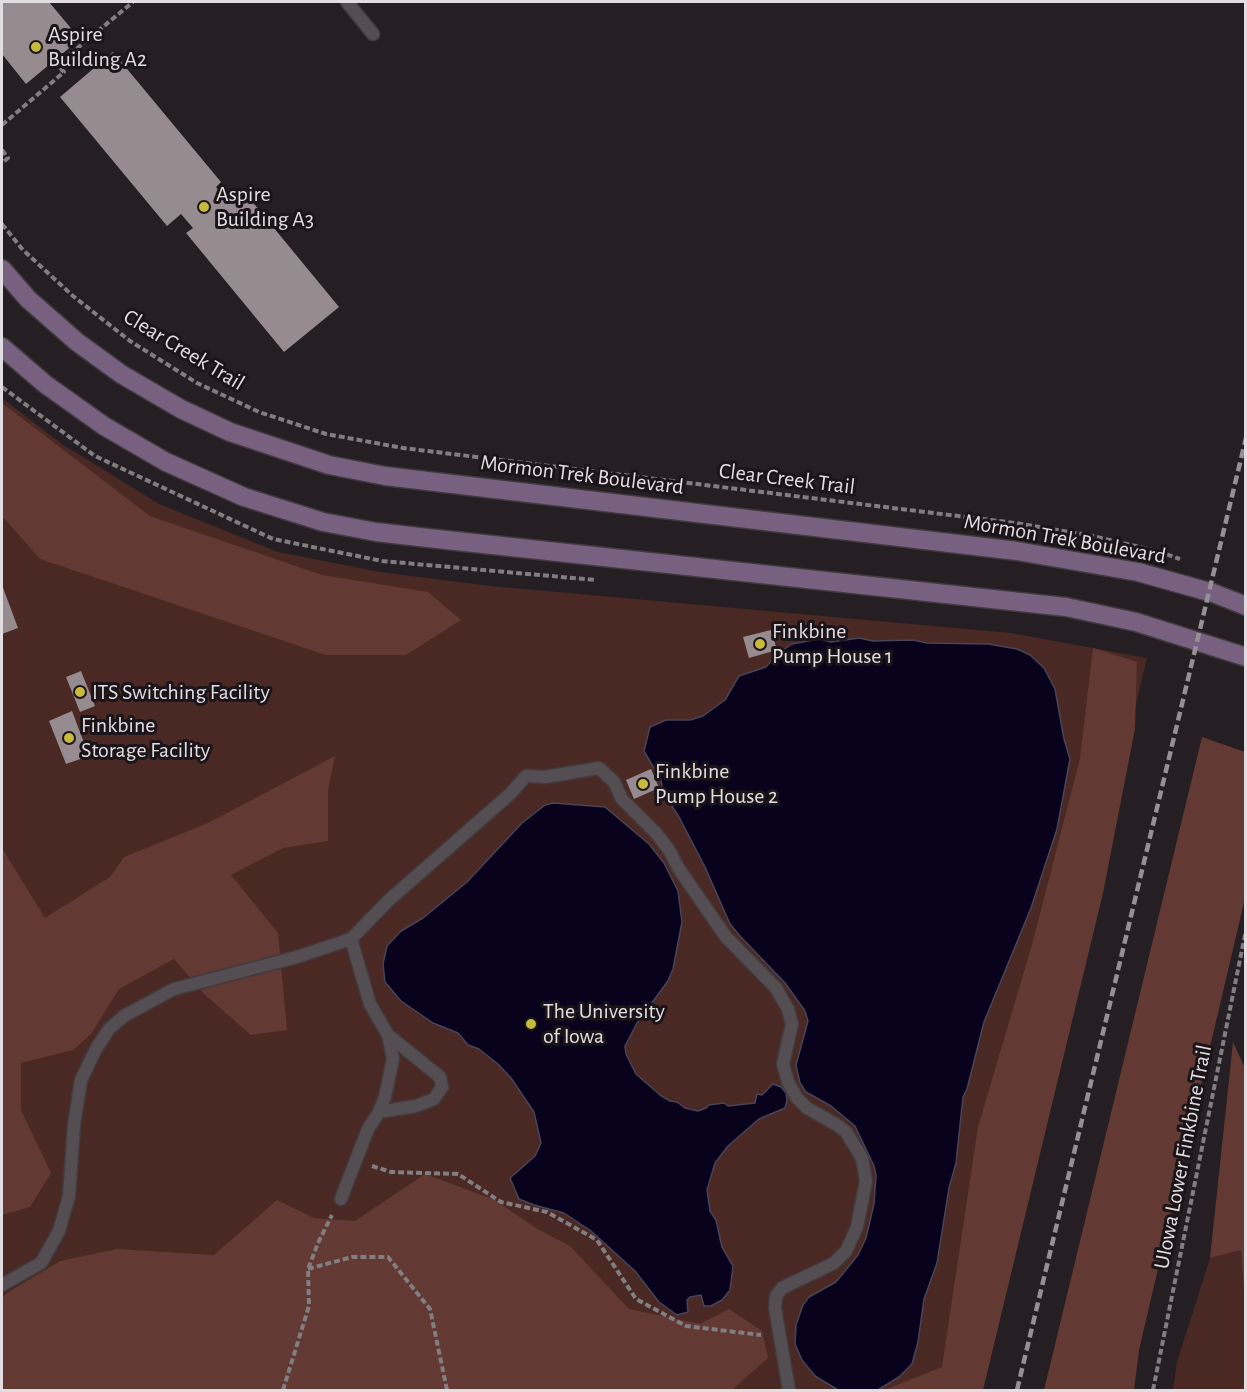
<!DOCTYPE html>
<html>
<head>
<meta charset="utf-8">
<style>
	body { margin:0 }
	#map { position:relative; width:1247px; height:1392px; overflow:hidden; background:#251e22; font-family:"Alegreya Sans",sans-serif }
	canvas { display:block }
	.frame { position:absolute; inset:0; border:3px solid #e1dde0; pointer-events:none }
</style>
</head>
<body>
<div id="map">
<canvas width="1247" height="1392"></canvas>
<div class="frame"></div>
</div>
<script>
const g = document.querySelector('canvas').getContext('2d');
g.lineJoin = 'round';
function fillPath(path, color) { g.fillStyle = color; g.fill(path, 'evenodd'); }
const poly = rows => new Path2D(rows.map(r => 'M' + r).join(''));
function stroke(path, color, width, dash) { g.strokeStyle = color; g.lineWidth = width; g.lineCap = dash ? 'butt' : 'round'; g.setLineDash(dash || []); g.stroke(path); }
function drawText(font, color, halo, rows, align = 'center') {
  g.font = font + ' "Alegreya Sans",sans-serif'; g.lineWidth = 6; g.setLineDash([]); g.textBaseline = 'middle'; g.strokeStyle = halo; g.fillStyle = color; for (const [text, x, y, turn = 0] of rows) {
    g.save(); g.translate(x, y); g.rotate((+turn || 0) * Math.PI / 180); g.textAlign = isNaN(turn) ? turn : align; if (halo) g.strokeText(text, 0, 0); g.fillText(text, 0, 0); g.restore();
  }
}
fillPath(poly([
	[2,398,62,444,159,504,278,552,380,572,491,586,1011,633,1147,658,973,1390,2,1390],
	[1241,1249,1246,1307,1245,1390,1173,1390,1177,1362,1210,1258]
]), '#4a2824');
fillPath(poly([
	[2,403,150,516,322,575,428,592,461,620,406,655,326,655,40,559,2,516],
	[1093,648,1137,662,1135,729,1103,893,983,1390,884,1390,942,1367,978,1127,1033,941,1080,758],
	[1202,737,1245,752,1245,898,1139,1350,1134,1390,1044,1390],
	[335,756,328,790,328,841,283,848,231,875,278,933,287,1030,251,1035,204,994,174,959,119,989,91,1034,73,1050,21,1063,21,1110,51,1173,30,1207,2,1215,2,848,45,918,110,877,124,857,208,823],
	[1233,1042,1245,1068,1245,1307,1241,1250,1210,1258],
	[425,1174,495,1200,536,1228,570,1246,629,1309,700,1324,729,1309,762,1331,768,1358,732,1390,2,1390,2,1298,7,1293,60,1261,117,1249,214,1255,277,1200,314,1218,355,1221]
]), '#623933');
const water = poly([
	[859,638,873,641,913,640,927,643,988,644,1017,649,1030,655,1044,668,1055,689,1064,739,1070,759,1057,829,1031,908,984,1022,967,1089,963,1097,956,1163,949,1188,937,1263,924,1299,918,1342,912,1364,899,1377,878,1390,838,1390,815,1376,802,1360,795,1344,796,1325,803,1305,809,1297,836,1282,858,1255,866,1238,874,1204,876,1175,874,1166,855,1126,831,1106,806,1092,800,1083,796,1065,808,1021,805,1011,785,983,740,936,730,924,705,867,679,817,663,792,661,780,644,751,650,727,666,720,690,720,703,716,725,700,739,676,766,667,777,654,792,644,819,639,831,642,859,638],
	[553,803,605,807,649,844,664,863,678,891,682,922,673,969,668,981,637,1023,625,1046,626,1054,636,1074,660,1095,670,1101,677,1102,685,1108,698,1111,706,1108,709,1105,724,1103,728,1106,755,1103,757,1094,762,1095,773,1084,781,1087,786,1093,787,1101,785,1108,759,1119,728,1146,715,1163,707,1190,710,1211,716,1220,722,1247,733,1266,730,1290,722,1300,711,1306,704,1306,701,1295,690,1297,687,1300,688,1312,677,1315,659,1302,635,1271,591,1231,564,1213,534,1205,519,1199,510,1178,535,1156,541,1143,534,1112,511,1078,498,1064,479,1049,468,1045,458,1033,433,1023,401,1001,385,982,383,964,387,946,401,931,423,918,467,882,522,823,545,805,553,803]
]);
fillPath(water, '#08021d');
stroke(water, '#494458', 1.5);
fillPath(poly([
	[2,2,49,2,80,39,26,84,2,54],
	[113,52,221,182,216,187,226,200,241,188,339,307,284,352,186,233,193,228,181,214,167,226,60,97],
	[2,585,18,628,2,634],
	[771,630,777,650,749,658,743,637],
	[81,671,95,706,80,712,66,677],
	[72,711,89,756,66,764,49,721],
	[651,769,659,788,634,799,626,780]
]), '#968b8e');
const lane = poly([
	[347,2,373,34],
	[379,1112,416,1106,434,1099,442,1087,440,1077,388,1035],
	[341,1199,368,1129,379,1112,385,1097,393,1059,388,1035,370,1004,351,939],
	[2,1285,41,1263,59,1231,69,1196,74,1125,81,1080,96,1049,109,1029,124,1016,174,989,297,957,351,939,389,900,510,794,526,776,545,777,599,768,614,782,622,799,656,833,669,850,679,869,726,937,776,988,788,1009,792,1024,783,1064,788,1082,797,1098,807,1108,837,1125,846,1132,862,1158,866,1181,857,1227,846,1251,834,1263,782,1288,776,1296,775,1308,789,1390]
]);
const secondary = poly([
	[2,269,28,299,77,342,121,374,181,409,230,432,329,465,385,476,1017,551,1138,572,1213,593,1246,606],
	[2,347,45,384,104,426,166,462,244,497,323,522,376,532,428,538,1066,607,1136,622,1246,657]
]);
stroke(lane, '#413b3f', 15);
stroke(secondary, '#413b3f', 21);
stroke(poly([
	[2,125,64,72,57,65,133,2],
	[2,150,8,158,2,163],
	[2,224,23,250,73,296,130,341,197,383,259,412,326,434,403,448,1015,523,1088,535,1157,551,1180,559],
	[2,387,95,456,273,539,382,561,596,580],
	[372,1166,391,1172,458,1174,501,1202,547,1212,597,1240,636,1299,686,1326,761,1335],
	[308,1269,352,1257,388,1257,430,1309,447,1390],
	[283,1390,309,1306,308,1269,318,1243,332,1215],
	[1153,1390,1246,930]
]), '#827d80', 4, [6, 3]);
stroke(lane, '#544d52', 12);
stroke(secondary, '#786080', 18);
stroke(poly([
	[1017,1390,1246,438]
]), '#959094', 4.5, [9, 4.5]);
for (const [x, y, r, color] of [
	[36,47,6,"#c8bb3b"],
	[204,207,6,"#c8bb3b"],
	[760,644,6,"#c8bb3b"],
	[80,692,6,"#c8bb3b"],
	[69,738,6,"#c8bb3b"],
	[643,784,6,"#c8bb3b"],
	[531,1024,6,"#c8bb3b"]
]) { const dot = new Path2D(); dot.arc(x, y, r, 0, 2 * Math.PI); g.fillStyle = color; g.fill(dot); stroke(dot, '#1b1519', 2); }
drawText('22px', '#e1dde0', '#1b1519', [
	["Aspire",48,34],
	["Building A2",48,59],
	["Aspire",216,194],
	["Building A3",216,219],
	["Finkbine",772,631],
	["Pump House 1",772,656],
	["ITS Switching Facility",92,692],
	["Finkbine",81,725],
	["Storage Facility",81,750],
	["Finkbine",655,771],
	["Pump House 2",655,796],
	["The University",543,1011],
	["of Iowa",543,1036]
], 'left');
drawText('22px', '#e1dde0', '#1b1519', [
	["Clear Creek Trail",184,350,31],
	["Mormon Trek Boulevard",582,475,7],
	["Clear Creek Trail",787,479,7],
	["Mormon Trek Boulevard",1065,539,10],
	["UIowa Lower Finkbine Trail",1183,1157,-79]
]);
</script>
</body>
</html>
